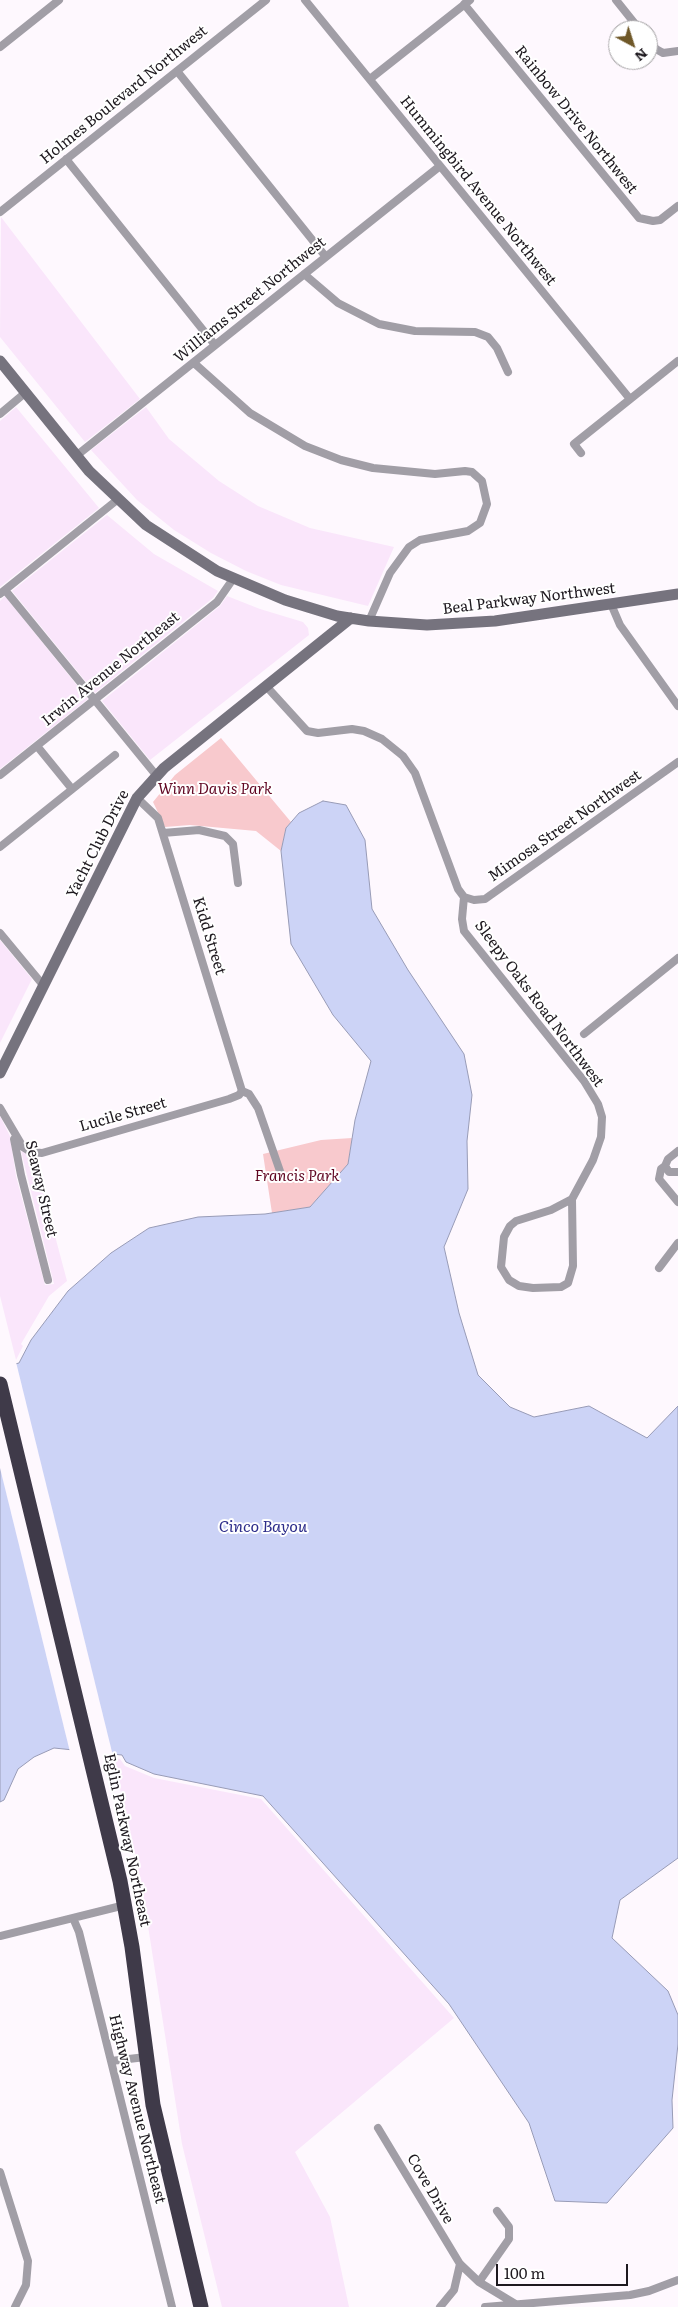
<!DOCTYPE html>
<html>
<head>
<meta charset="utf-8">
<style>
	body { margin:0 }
	#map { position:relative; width:678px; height:2307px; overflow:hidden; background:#fef8fe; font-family:Literata,serif }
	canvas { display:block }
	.north { position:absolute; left:608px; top:20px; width:50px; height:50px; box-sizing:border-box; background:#fff; border:1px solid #a5a3a5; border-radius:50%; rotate:140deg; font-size:14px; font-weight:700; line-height:20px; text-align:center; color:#1e191f }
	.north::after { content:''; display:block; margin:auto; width:18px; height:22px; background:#6f5828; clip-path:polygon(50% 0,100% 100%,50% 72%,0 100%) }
	.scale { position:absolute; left:496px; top:2264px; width:132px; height:22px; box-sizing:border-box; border:2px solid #1e191f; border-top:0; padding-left:6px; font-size:15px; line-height:18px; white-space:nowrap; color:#1e191f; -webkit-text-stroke:4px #fff; paint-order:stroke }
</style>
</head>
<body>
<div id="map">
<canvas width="678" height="2307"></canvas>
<div class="north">N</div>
<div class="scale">100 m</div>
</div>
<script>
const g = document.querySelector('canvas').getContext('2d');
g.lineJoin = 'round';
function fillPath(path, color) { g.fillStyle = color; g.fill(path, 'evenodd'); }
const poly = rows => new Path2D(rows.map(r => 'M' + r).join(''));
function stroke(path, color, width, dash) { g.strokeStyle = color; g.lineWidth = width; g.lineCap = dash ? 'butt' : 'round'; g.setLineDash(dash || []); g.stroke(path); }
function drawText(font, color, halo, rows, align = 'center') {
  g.font = font + ' Literata,serif'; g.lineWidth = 4; g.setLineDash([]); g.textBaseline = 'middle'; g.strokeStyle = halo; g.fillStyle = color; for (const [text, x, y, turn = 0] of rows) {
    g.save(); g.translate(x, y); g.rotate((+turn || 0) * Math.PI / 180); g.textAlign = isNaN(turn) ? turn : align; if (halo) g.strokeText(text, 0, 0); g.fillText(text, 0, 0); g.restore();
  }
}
fillPath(poly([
	[1,217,140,399,85,442,0,337],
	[16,407,99,508,0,587,0,421],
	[146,407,169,439,219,481,258,506,310,528,394,547,368,606,281,585,246,571,211,553,174,530,137,500,91,450],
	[107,515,154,554,218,591,213,598,95,693,12,591],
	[5,596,88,699,0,769,0,601],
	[227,596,260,609,303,622,308,628,309,635,150,760,102,701,220,606],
	[0,940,32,979,0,1043],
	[0,1116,10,1136,16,1176,45,1285,54,1284,21,1151,34,1157,67,1281,49,1296,21,1344,23,1346,16,1360,0,1296],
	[113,1758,120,1759,125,1766,154,1778,261,1799,454,2018,295,2152,330,2217,349,2307,222,2307,182,2144,141,1881]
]), '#fae6fb');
fillPath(poly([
	[221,738,291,822,286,828,281,851,256,831,190,825,165,827,153,802,175,775],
	[352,1138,348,1164,310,1207,272,1213,263,1154,321,1140]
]), '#f8c9cd');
const water = poly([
	[323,801,346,805,365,840,372,909,408,970,464,1054,472,1095,467,1141,468,1189,444,1247,459,1313,478,1375,510,1407,534,1417,589,1406,647,1438,678,1406,678,1858,620,1900,612,1938,668,1991,678,2015,678,2044,672,2100,673,2128,607,2203,555,2201,529,2123,449,2004,263,1796,154,1774,126,1762,122,1755,54,1748,34,1757,18,1769,4,1800,0,1802,0,1368,19,1363,31,1340,68,1291,111,1253,149,1228,198,1217,265,1214,310,1207,348,1164,355,1120,371,1061,333,1015,291,944,281,851,286,828,299,813,323,801]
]);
fillPath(water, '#ccd3f6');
stroke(water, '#989bb6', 1);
fillPath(poly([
	[16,1362,113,1756,70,1752,0,1468,0,1365]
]), '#fef8fe');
stroke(poly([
	[305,0,630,399],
	[616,0,640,30],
	[464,4,639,218,653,221,660,220,678,206],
	[648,40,656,49,663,53,678,51],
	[0,47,59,0],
	[177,71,326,257],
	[370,79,470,0],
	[66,159,215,345],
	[0,212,266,0],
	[304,274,338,303,379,324,415,331,475,332,488,337,497,348,508,372],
	[194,363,250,413,305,446,341,460,373,468,435,474,465,471,472,472,482,481,487,504,480,523,468,531,420,540,409,547,390,573,369,621],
	[0,414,25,393],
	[581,453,574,444,678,361],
	[76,456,440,166],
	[5,590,156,775],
	[0,594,117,500],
	[611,604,620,625,678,706],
	[266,686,307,731,318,733,352,729,364,731,382,739,403,756,415,773,458,889,464,897,462,919,464,931,584,1081,598,1104,602,1117,601,1137,593,1160,572,1199,551,1210,516,1221,510,1226,504,1237,501,1267,509,1280,519,1286,533,1288,561,1287,568,1283,573,1266,572,1199],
	[37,746,72,789],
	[0,775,217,602,233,579],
	[137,798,158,818,242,1091],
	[163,833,199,830,225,836,233,844,238,883],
	[0,847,115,755],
	[464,897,474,900,485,899,678,762],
	[0,933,43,985],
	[584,1034,678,958],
	[242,1091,249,1094,258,1108,281,1174],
	[0,1108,23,1147,31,1152,42,1153,229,1099,239,1095,242,1091],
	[16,1137,14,1139,21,1175,48,1280],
	[678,1151,668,1159,665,1166,669,1172,678,1172],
	[665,1166,661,1169,659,1179,678,1202],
	[659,1268,678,1243],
	[73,1918,79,1932,172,2307],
	[0,1936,125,1905],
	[111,2061,146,2057],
	[378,2128,460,2264,479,2282,517,2305],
	[0,2172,28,2261,26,2285,15,2307],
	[479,2282,509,2239,509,2227,497,2211],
	[440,2307,454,2290,460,2264],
	[485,2307,630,2295,649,2291,678,2280]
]), '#a19ea6', 8);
stroke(poly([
	[0,361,89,471,146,525,217,571,285,600,337,616,369,621,427,625,495,621,678,594],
	[0,1073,137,798,164,768,351,618]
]), '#76737e', 11);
stroke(poly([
	[0,1384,120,1881,132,1947,153,2105,201,2307]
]), '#3f3a49', 15);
drawText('15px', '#1e191f', '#fff', [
	["Holmes Boulevard Northwest",124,95,-39],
	["Rainbow Drive Northwest",576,120,51],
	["Hummingbird Avenue Northwest",478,191,51],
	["Williams Street Northwest",250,300,-39],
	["Beal Parkway Northwest",529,599,-7],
	["Irwin Avenue Northeast",111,669,-39],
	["Mimosa Street Northwest",565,826,-35],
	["Yacht Club Drive",98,844,-63],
	["Kidd Street",209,936,73],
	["Sleepy Oaks Road Northwest",539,1004,53],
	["Lucile Street",123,1115,-16],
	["Seaway Street",41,1189,77],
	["Eglin Parkway Northeast",127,1840,78],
	["Highway Avenue Northeast",137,2109,76],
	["Cove Drive",430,2189,60]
]);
drawText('italic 15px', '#600622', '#fff', [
	["Winn Davis Park",215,790],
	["Francis Park",297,1177]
]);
drawText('italic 16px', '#2d2d8a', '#fff', [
	["Cinco Bayou",263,1527]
]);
</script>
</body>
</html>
